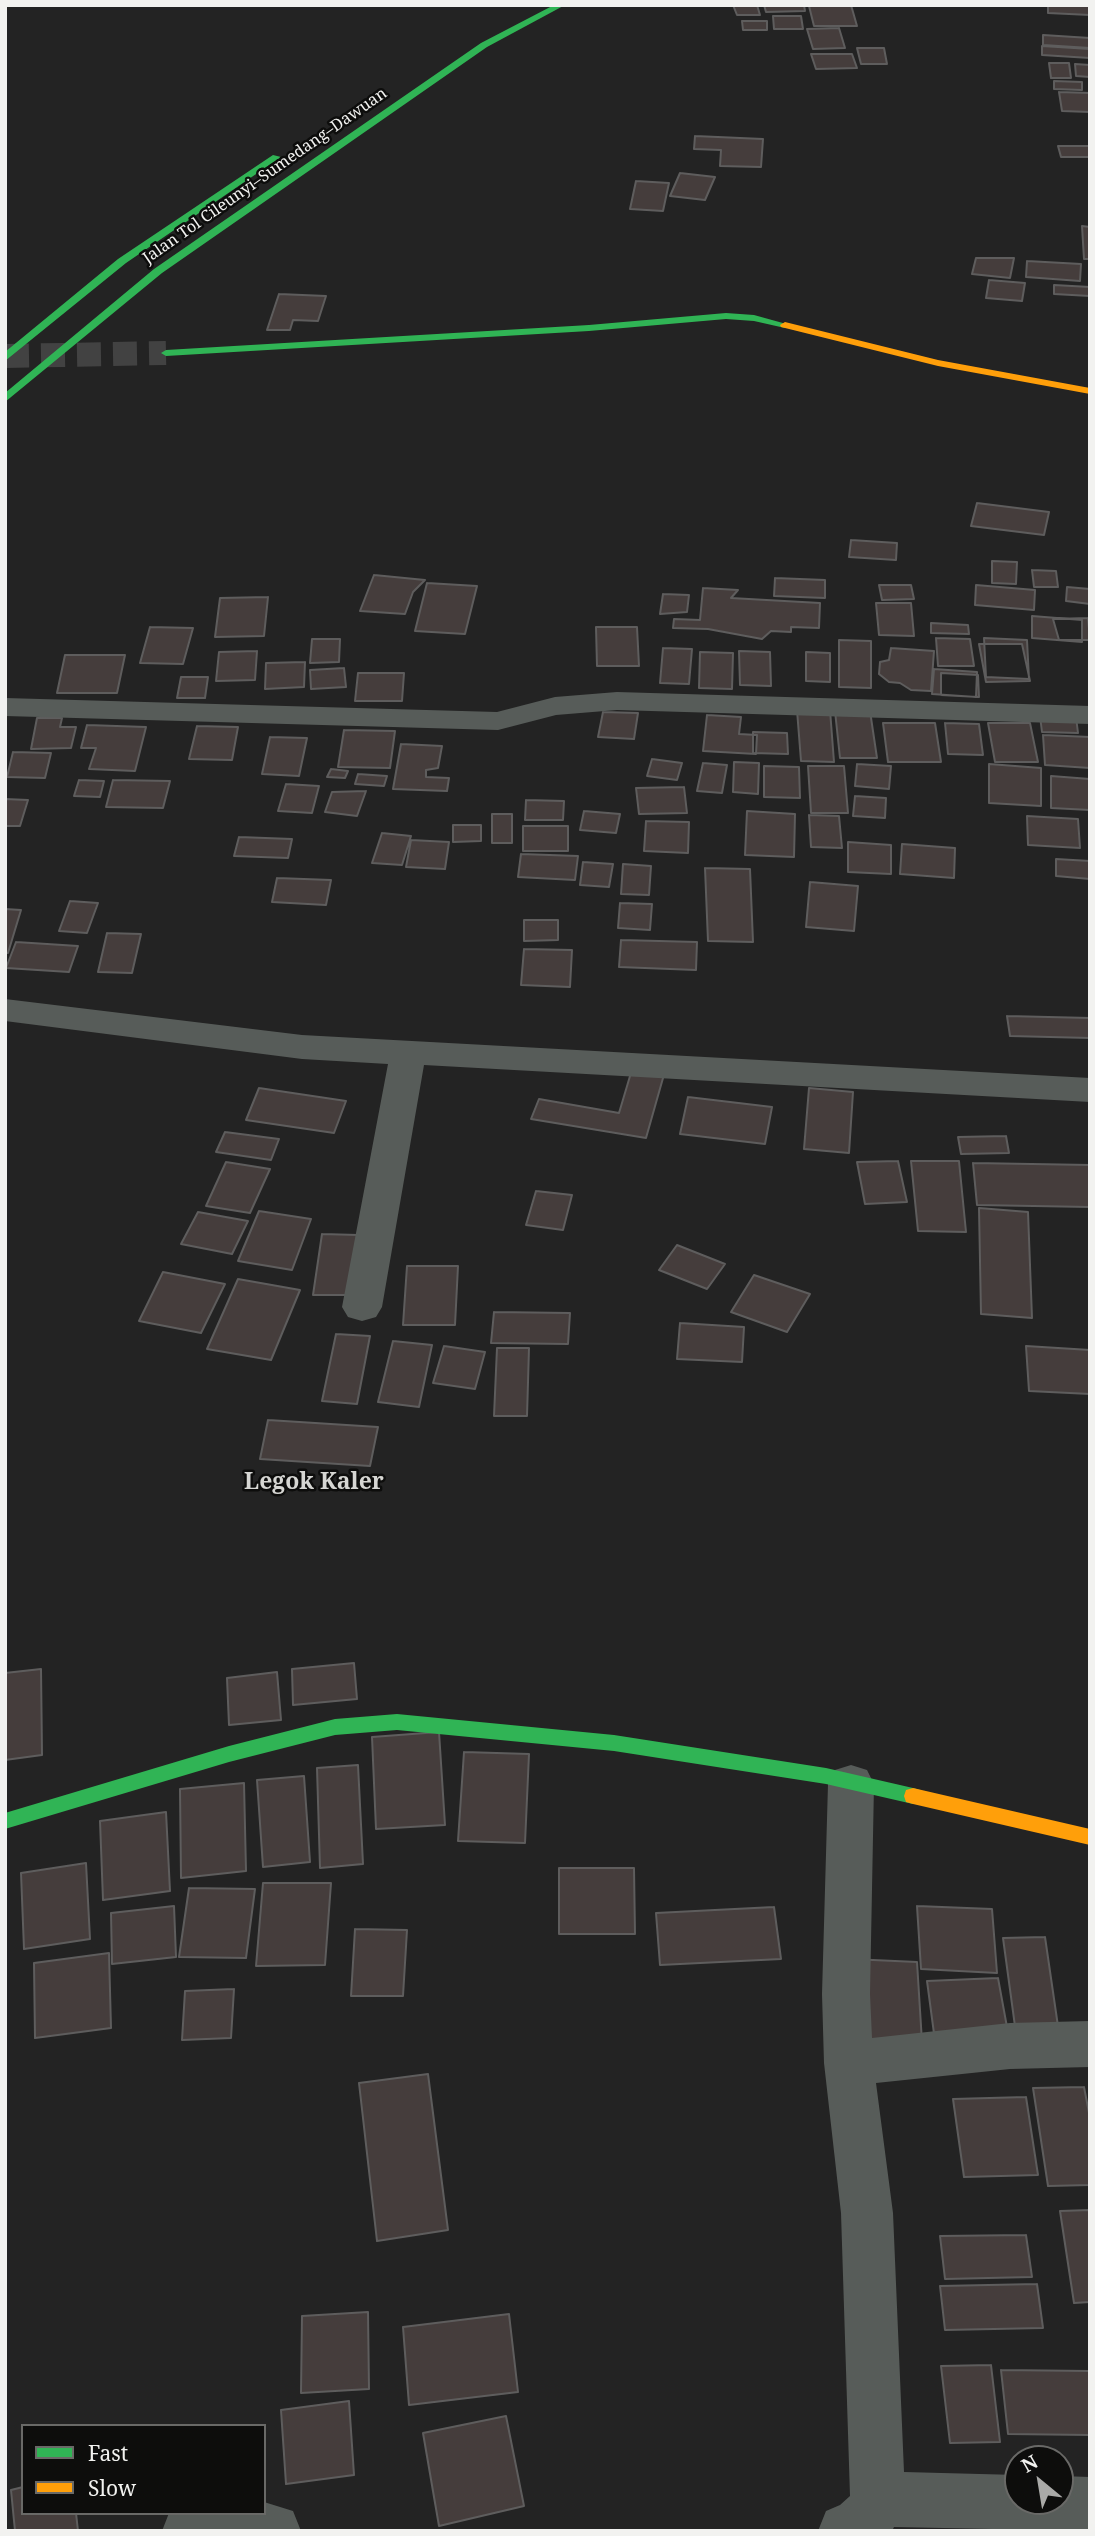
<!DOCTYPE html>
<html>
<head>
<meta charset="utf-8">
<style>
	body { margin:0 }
	#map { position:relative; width:1095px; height:2536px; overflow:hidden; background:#232323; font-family:"Noto Serif",serif }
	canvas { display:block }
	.frame { position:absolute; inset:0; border:7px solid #f2f2f0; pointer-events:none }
	.legend { position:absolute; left:21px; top:2424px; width:245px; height:91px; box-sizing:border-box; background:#0d0d0c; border:2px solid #696967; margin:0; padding:9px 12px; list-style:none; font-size:21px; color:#f2f2f0 }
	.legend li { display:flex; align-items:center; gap:14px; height:35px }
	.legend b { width:35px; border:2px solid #696967 }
	.north { position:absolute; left:1004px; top:2445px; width:70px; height:70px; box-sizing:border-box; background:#0d0d0c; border:2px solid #696967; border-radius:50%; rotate:330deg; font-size:19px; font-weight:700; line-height:28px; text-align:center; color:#f2f2f0 }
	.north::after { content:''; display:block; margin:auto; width:24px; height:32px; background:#aaaaa8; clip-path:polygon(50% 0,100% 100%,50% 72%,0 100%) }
</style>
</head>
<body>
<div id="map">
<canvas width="1095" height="2536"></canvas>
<div class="frame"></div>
<ul class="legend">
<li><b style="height:9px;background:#30b455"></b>Fast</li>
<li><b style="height:9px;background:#ff9f0a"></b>Slow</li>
</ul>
<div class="north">N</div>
</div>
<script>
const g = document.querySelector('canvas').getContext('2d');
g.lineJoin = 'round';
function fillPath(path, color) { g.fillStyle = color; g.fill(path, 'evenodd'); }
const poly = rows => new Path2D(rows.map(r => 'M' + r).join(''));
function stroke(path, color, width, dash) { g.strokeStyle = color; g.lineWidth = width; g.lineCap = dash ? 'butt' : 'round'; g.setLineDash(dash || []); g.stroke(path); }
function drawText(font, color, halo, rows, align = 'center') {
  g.font = font + ' "Noto Serif",serif'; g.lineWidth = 5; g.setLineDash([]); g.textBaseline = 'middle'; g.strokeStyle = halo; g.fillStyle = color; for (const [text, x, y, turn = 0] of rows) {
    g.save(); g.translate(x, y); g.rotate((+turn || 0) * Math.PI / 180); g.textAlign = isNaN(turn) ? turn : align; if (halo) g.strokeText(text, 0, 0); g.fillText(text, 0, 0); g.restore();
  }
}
const building = poly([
	[733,5,757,5,760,15,737,15,733,5],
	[764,5,804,5,805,11,766,12,764,5],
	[851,5,857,26,814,26,809,6,851,5],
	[1048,5,1090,5,1090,15,1048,13,1048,5],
	[773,16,801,16,803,29,774,29,773,16],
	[742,21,767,21,767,30,743,30,742,21],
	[839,28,845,48,813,49,807,29,839,28],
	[1043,35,1090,38,1090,48,1043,45,1043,35],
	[1042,46,1090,49,1090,58,1042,55,1042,46],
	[857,48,884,48,887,64,861,64,857,48],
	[811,54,852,54,857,68,816,69,811,54],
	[1049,63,1069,63,1071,78,1051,78,1049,63],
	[1075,64,1090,65,1090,77,1076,76,1075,64],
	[1054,81,1082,82,1082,90,1054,89,1054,81],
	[1059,92,1090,93,1090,112,1062,111,1059,92],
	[695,136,763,139,761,167,720,166,721,150,694,149,695,136],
	[1058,146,1090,146,1090,157,1061,157,1058,146],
	[680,173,715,177,705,200,670,196,680,173],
	[636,181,669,183,663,211,630,209,636,181],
	[1082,226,1090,227,1090,259,1084,259,1082,226],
	[976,258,1014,258,1010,278,972,274,976,258],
	[1027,261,1081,264,1080,281,1026,277,1027,261],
	[989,280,1025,283,1022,301,986,298,989,280],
	[1054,285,1090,287,1090,296,1054,294,1054,285],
	[279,294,326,296,318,321,293,320,290,330,267,330,279,294],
	[977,503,1049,512,1044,535,971,526,977,503],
	[851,540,897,543,896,560,849,557,851,540],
	[992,561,1017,562,1016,584,992,583,992,561],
	[1032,570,1056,571,1058,587,1034,587,1032,570],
	[374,575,425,580,413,592,405,614,360,611,374,575],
	[775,578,825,580,825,598,774,596,775,578],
	[427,583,477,586,465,634,415,631,427,583],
	[879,585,911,585,914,599,882,600,879,585],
	[976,585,1035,590,1034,610,975,605,976,585],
	[1067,587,1090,589,1090,604,1066,601,1067,587],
	[703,588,738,590,731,598,820,603,819,628,791,627,791,632,771,631,762,639,708,629,673,628,674,619,700,620,703,588],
	[663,594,689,595,687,612,660,614,663,594],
	[268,597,264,636,215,637,220,598,268,597],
	[876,603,911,603,914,636,879,635,876,603],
	[1032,616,1082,620,1082,642,1032,638,1032,616],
	[1088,618,1090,640,1059,640,1053,619,1088,618],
	[931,623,968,625,969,634,931,633,931,623],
	[150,627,193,628,183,664,140,663,150,627],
	[596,627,637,627,639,666,597,666,596,627],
	[936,638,970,639,974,666,938,666,936,638],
	[984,638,1027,640,1029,679,986,677,984,638],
	[312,639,340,639,339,662,310,663,312,639],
	[839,640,871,641,871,688,839,687,839,640],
	[979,644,1022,644,1030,681,986,682,979,644],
	[663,648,692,649,689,684,660,683,663,648],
	[891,648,934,651,931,691,911,690,900,683,889,682,879,674,880,662,889,660,891,648],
	[257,651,255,680,216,681,219,652,257,651],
	[739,651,770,652,771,686,740,685,739,651],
	[700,652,733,653,732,689,699,688,700,652],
	[806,652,830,653,830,682,806,681,806,652],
	[65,655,125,655,117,693,57,693,65,655],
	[305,662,304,687,265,689,266,663,305,662],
	[344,668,346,687,311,689,310,670,344,668],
	[934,669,977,672,976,697,932,694,934,669],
	[358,673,404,673,402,701,355,701,358,673],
	[941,673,978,675,979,697,941,695,941,673],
	[181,677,208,677,205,698,177,698,181,677],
	[797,710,830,710,834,762,801,761,797,710],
	[835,711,870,711,877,758,840,758,835,711],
	[603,712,638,713,634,739,598,737,603,712],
	[707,715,741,717,739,734,757,735,756,754,703,751,707,715],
	[1040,716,1076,717,1078,733,1042,732,1040,716],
	[37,718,62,718,60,727,76,727,71,748,31,749,37,718],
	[883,723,935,723,941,762,888,762,883,723],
	[945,723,979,724,983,755,948,754,945,723],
	[988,723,1030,723,1038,762,995,762,988,723],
	[87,725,146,727,135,771,89,769,96,748,81,748,87,725],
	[197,726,238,727,232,760,189,759,197,726],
	[344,730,395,731,390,768,338,767,344,730],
	[753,732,787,733,788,754,753,753,753,732],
	[1043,735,1090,737,1090,768,1045,765,1043,735],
	[270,737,307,738,299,776,262,774,270,737],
	[401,744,442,746,438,768,426,770,426,777,449,778,447,791,393,789,401,744],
	[13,752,51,753,45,778,7,777,13,752],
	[652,759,682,763,677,780,647,776,652,759],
	[734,762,759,763,758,794,733,792,734,762],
	[703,763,727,765,722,793,697,791,703,763],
	[857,764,891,766,889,789,855,786,857,764],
	[989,764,1041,768,1041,806,989,803,989,764],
	[764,766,799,767,800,798,764,797,764,766],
	[808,766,844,766,848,813,811,813,808,766],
	[331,769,348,771,345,778,327,777,331,769],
	[358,774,387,776,384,786,355,784,358,774],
	[1051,776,1090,779,1090,810,1051,808,1051,776],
	[79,780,104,781,100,797,74,796,79,780],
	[113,780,170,781,163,808,106,807,113,780],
	[286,784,319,786,312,813,278,811,286,784],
	[684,787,687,813,639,814,636,788,684,787],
	[366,791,357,816,325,812,332,792,366,791],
	[855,796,886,798,885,818,853,816,855,796],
	[5,799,28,800,20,826,5,826,5,799],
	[526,800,564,801,563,820,525,820,526,800],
	[584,811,620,814,616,833,580,830,584,811],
	[747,811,795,814,794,857,745,855,747,811],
	[492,814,512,814,512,843,492,843,492,814],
	[809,815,839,816,842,848,811,847,809,815],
	[1027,816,1078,819,1080,848,1028,845,1027,816],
	[646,821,689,822,688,853,644,851,646,821],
	[453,825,481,825,481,841,453,842,453,825],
	[523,826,568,826,568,851,523,851,523,826],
	[382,833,411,836,402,865,372,863,382,833],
	[239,837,292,839,288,858,234,856,239,837],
	[411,840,449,842,445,869,406,867,411,840],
	[848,842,891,845,891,874,848,872,848,842],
	[902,844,955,848,954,878,900,874,902,844],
	[521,854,578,856,575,880,518,877,521,854],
	[1056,859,1090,861,1090,879,1056,876,1056,859],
	[583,862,613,864,609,887,580,885,583,862],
	[623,864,651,866,649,895,621,894,623,864],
	[705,868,750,869,753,942,708,941,705,868],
	[277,878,331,880,326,905,272,902,277,878],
	[810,882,858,886,854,931,806,927,810,882],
	[70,901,98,903,87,933,59,931,70,901],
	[620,903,652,904,650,930,618,928,620,903],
	[5,909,21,910,8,953,5,953,5,909],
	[524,920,558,920,558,940,524,941,524,920],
	[107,933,141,934,132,973,98,972,107,933],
	[621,940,697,942,696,970,619,967,621,940],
	[16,942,78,946,69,972,6,968,16,942],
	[524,949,572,950,570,987,521,985,524,949],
	[1007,1016,1090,1018,1090,1038,1010,1036,1007,1016],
	[633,1066,665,1071,646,1138,531,1119,539,1099,619,1113,633,1066],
	[259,1088,346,1101,334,1133,246,1120,259,1088],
	[809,1088,853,1092,849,1153,804,1149,809,1088],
	[688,1097,772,1107,765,1144,680,1134,688,1097],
	[225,1132,279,1139,271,1160,216,1152,225,1132],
	[1006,1136,1009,1153,961,1154,958,1137,1006,1136],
	[898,1161,907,1202,865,1204,857,1162,898,1161],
	[911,1161,959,1161,966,1232,918,1231,911,1161],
	[226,1162,270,1169,250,1213,206,1206,226,1162],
	[973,1163,1090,1165,1090,1207,977,1205,973,1163],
	[536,1191,572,1195,563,1230,526,1225,536,1191],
	[979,1208,1028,1212,1032,1318,981,1314,979,1208],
	[259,1211,311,1219,292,1270,238,1261,259,1211],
	[198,1212,248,1221,232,1254,181,1244,198,1212],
	[322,1234,358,1235,349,1295,313,1295,322,1234],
	[677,1245,725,1264,707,1289,659,1270,677,1245],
	[407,1266,458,1266,455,1325,403,1325,407,1266],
	[163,1272,225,1284,201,1333,139,1321,163,1272],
	[754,1275,810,1294,787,1332,731,1312,754,1275],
	[238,1279,300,1290,271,1360,207,1349,238,1279],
	[494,1312,570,1313,568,1344,491,1343,494,1312],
	[680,1323,744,1327,742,1362,677,1359,680,1323],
	[336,1334,370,1336,357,1404,322,1401,336,1334],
	[393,1341,432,1345,419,1407,378,1402,393,1341],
	[444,1346,485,1352,475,1389,433,1383,444,1346],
	[1026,1346,1090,1350,1090,1394,1029,1391,1026,1346],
	[497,1348,529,1348,527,1416,494,1416,497,1348],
	[268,1420,378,1427,370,1466,260,1459,268,1420],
	[354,1663,357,1699,293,1705,292,1669,354,1663],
	[41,1669,42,1755,5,1760,5,1673,41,1669],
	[277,1672,281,1720,229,1725,227,1678,277,1672],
	[439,1732,445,1825,376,1829,372,1737,439,1732],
	[464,1752,529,1754,525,1843,458,1841,464,1752],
	[358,1765,363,1864,320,1868,317,1768,358,1765],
	[304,1776,310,1862,263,1867,257,1780,304,1776],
	[244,1783,246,1871,181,1878,180,1789,244,1783],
	[166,1812,170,1891,103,1900,100,1821,166,1812],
	[86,1863,90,1939,24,1949,21,1873,86,1863],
	[559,1868,634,1868,635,1934,559,1934,559,1868],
	[263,1883,331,1883,325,1965,256,1966,263,1883],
	[189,1888,255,1889,246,1958,179,1957,189,1888],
	[174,1906,176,1957,112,1964,111,1913,174,1906],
	[917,1906,992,1909,997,1973,921,1969,917,1906],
	[774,1907,781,1959,660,1965,656,1913,774,1907],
	[355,1929,407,1930,403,1996,351,1996,355,1929],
	[1045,1937,1060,2040,1017,2041,1003,1938,1045,1937],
	[109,1953,111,2028,35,2038,34,1963,109,1953],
	[851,1959,917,1962,922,2042,855,2039,851,1959],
	[998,1978,1009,2038,935,2041,927,1981,998,1978],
	[234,1989,231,2038,182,2040,185,1991,234,1989],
	[428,2074,448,2230,377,2241,359,2083,428,2074],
	[1084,2087,1090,2118,1090,2185,1048,2186,1033,2088,1084,2087],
	[1026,2097,1038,2175,964,2177,953,2099,1026,2097],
	[1090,2210,1090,2302,1074,2303,1060,2211,1090,2210],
	[1026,2235,1032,2277,945,2279,940,2236,1026,2235],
	[1037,2284,1043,2328,945,2330,940,2286,1037,2284],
	[368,2312,369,2389,301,2393,302,2316,368,2312],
	[509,2314,518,2392,409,2405,403,2327,509,2314],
	[991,2365,1000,2442,950,2443,941,2366,991,2365],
	[1001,2370,1089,2371,1090,2435,1008,2434,1001,2370],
	[349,2401,354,2475,286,2484,281,2410,349,2401],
	[506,2416,524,2506,439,2526,423,2433,506,2416],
	[23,2487,23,2513,76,2513,78,2531,15,2531,11,2490,23,2487]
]);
fillPath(building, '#453d3c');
stroke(building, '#5e5d5d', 2);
stroke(poly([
	[5,356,166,353]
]), '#424242', 24, [24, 12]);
fillPath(poly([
	[617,692,1090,706,1090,724,617,710,556,715,498,730,5,716,5,698,497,712,555,697,617,692],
	[5,999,302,1035,1090,1078,1090,1102,424,1065,382,1307,376,1317,362,1321,348,1317,342,1307,388,1064,302,1059,5,1021,5,999],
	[851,1765,867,1770,874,1784,870,1994,872,2038,1010,2023,1090,2021,1090,2067,1010,2069,876,2083,893,2213,904,2472,1018,2475,1018,2501,1060,2501,1060,2476,1090,2477,1090,2531,894,2527,892,2531,818,2531,826,2511,840,2505,850,2496,841,2213,824,2063,822,1994,828,1784,835,1770,851,1765],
	[264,2502,293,2511,301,2531,162,2531,169,2513,264,2513,264,2502]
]), '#575c59');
fillPath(poly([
	[554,5,565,5,487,47,162,273,5,402,5,393,154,269,481,43,554,5],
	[273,155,281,157,126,263,5,361,5,352,118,259,273,155],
	[726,313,754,315,790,325,785,328,754,321,726,319,589,331,166,356,161,353,166,350,589,325,726,313],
	[397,1714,614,1735,826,1768,913,1788,920,1790,922,1796,920,1802,913,1804,826,1784,614,1751,397,1730,335,1735,229,1762,5,1829,5,1813,229,1746,335,1719,397,1714]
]), '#30b455');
fillPath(poly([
	[785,322,938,360,1090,388,1090,394,938,366,781,327,780,325,785,322],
	[913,1788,1090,1829,1090,1845,913,1804,906,1802,904,1796,906,1790,913,1788]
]), '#ff9f0a');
drawText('16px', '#f2f2f0', '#0d0d0c', [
	["Jalan Tol Cileunyi–Sumedang–Dawuan",265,176,-35]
]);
drawText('bold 23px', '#d6d6d3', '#0d0d0c', [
	["Legok Kaler",314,1482]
]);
</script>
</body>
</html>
